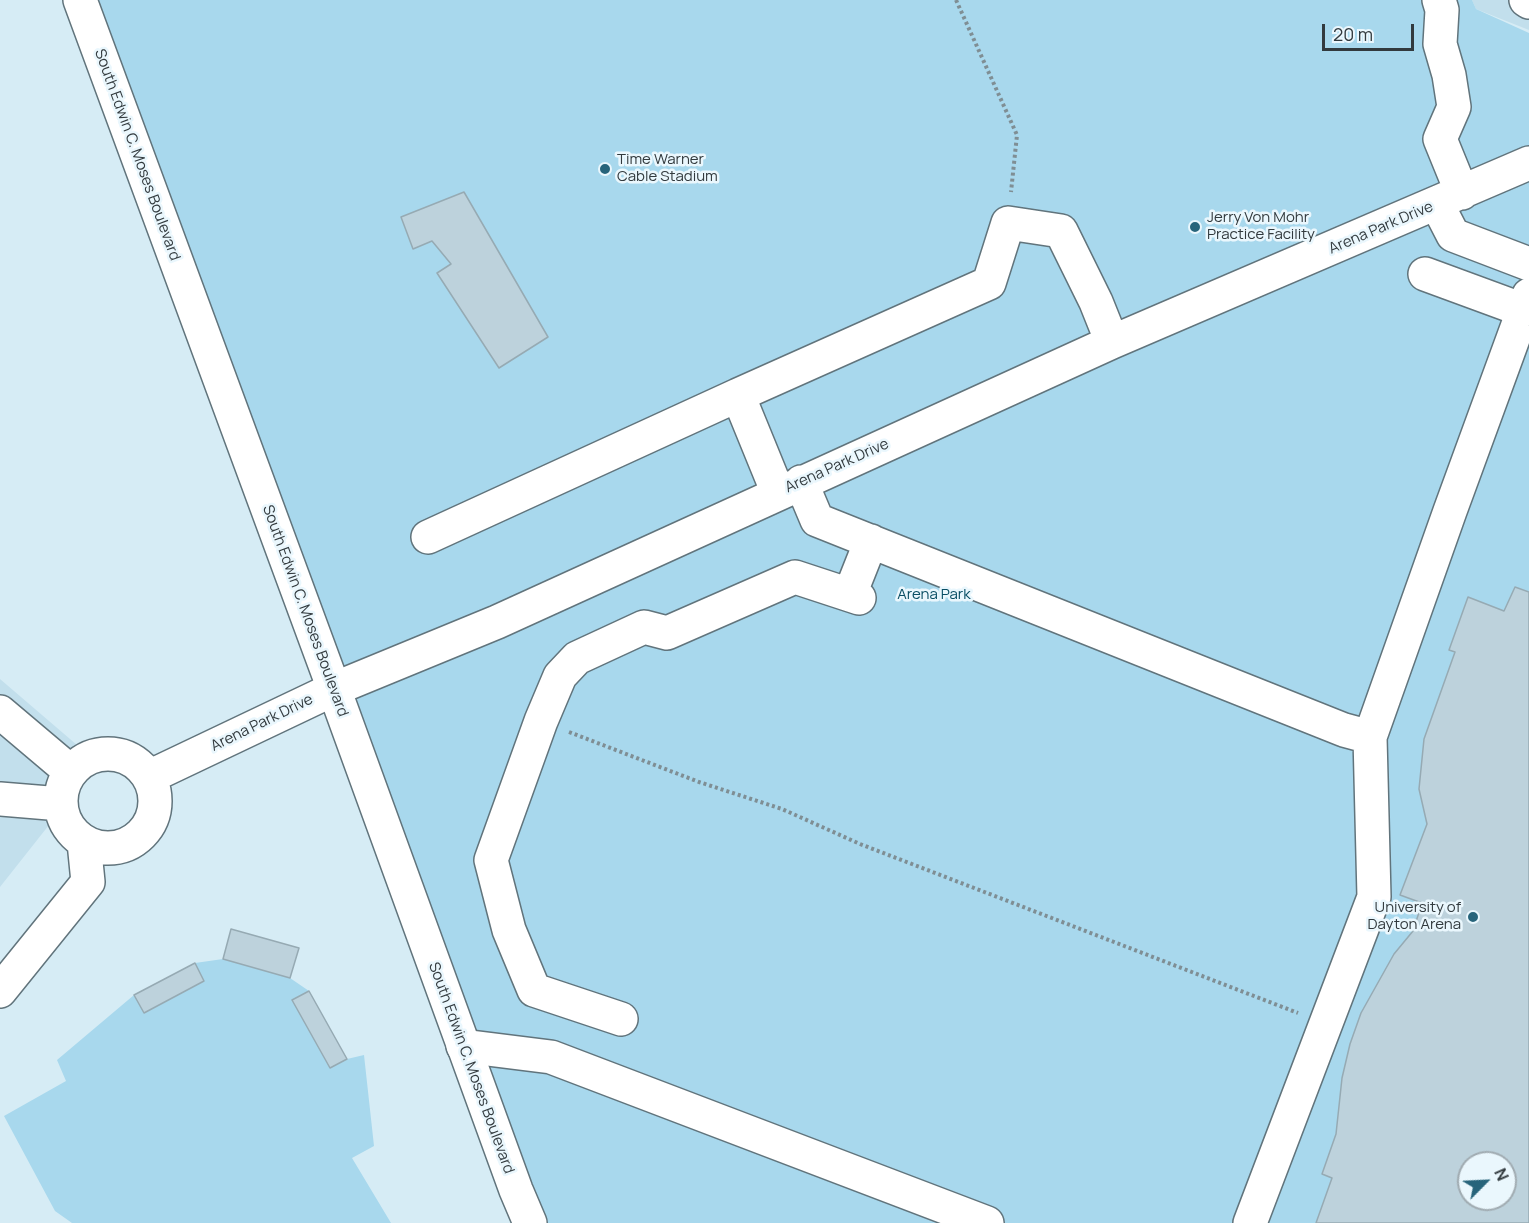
<!DOCTYPE html>
<html>
<head>
<meta charset="utf-8">
<style>
	body { margin:0 }
	#map { position:relative; width:1529px; height:1223px; overflow:hidden; background:#d6ecf5; font-family:Manrope,sans-serif }
	canvas { display:block }
	.north { position:absolute; left:1457px; top:1151px; width:60px; height:60px; box-sizing:border-box; background:#eaf7fd; border:2px solid #a0abb1; border-radius:50%; rotate:66deg; font-size:16px; font-weight:700; line-height:24px; text-align:center; color:#323a3e }
	.north::after { content:''; display:block; margin:auto; width:21px; height:27px; background:#27647b; clip-path:polygon(50% 0,100% 100%,50% 72%,0 100%) }
	.scale { position:absolute; left:1322px; top:24px; width:92px; height:27px; box-sizing:border-box; border:3px solid #323a3e; border-top:0; padding-left:8px; font-size:18px; line-height:21px; white-space:nowrap; color:#323a3e; -webkit-text-stroke:4px #eaf7fd; paint-order:stroke }
</style>
</head>
<body>
<div id="map">
<canvas width="1529" height="1223"></canvas>
<div class="north">N</div>
<div class="scale">20 m</div>
</div>
<script>
const g = document.querySelector('canvas').getContext('2d');
g.lineJoin = 'round';
function fillPath(path, color) { g.fillStyle = color; g.fill(path, 'evenodd'); }
const poly = rows => new Path2D(rows.map(r => 'M' + r).join(''));
function stroke(path, color, width, dash) { g.strokeStyle = color; g.lineWidth = width; g.lineCap = dash ? 'butt' : 'round'; g.setLineDash(dash || []); g.stroke(path); }
function drawText(font, color, halo, rows, align = 'center') {
  g.font = font + ' Manrope,sans-serif'; g.lineWidth = 5; g.setLineDash([]); g.textBaseline = 'middle'; g.strokeStyle = halo; g.fillStyle = color; for (const [text, x, y, turn = 0] of rows) {
    g.save(); g.translate(x, y); g.rotate((+turn || 0) * Math.PI / 180); g.textAlign = isNaN(turn) ? turn : align; if (halo) g.strokeText(text, 0, 0); g.fillText(text, 0, 0); g.restore();
  }
}
fillPath(poly([
	[1472,0,1529,0,1529,30,1476,9],
	[0,679,98,763,0,887]
]), '#c2dfec');
fillPath(poly([
	[80,0,1472,0,1476,9,1529,33,1529,1223,530,1223],
	[1469,1163,1505,1163,1505,1199,1469,1199],
	[231,929,299,948,290,978,309,991,347,1059,364,1055,374,1146,352,1158,391,1223,72,1223,55,1211,4,1116,66,1081,57,1060,134,995,195,963,223,959]
]), '#a8d8ed');
const building = poly([
	[464,192,548,337,499,368,437,273,451,264,432,241,413,249,401,217,464,192],
	[1515,587,1529,592,1529,1223,1316,1223,1332,1178,1322,1174,1336,1134,1342,1078,1350,1044,1361,1013,1394,954,1413,931,1422,903,1400,895,1427,824,1419,789,1424,739,1455,652,1449,650,1468,597,1504,611,1515,587],
	[1469,1163,1505,1163,1505,1199,1469,1199,1469,1163],
	[231,929,299,948,290,978,223,959,231,929],
	[195,963,204,981,144,1013,134,995,195,963],
	[309,991,347,1059,330,1068,292,1000,309,991]
]);
fillPath(building, '#bdd2dc');
stroke(building, '#96aab3', 1.5);
const minor = poly([
	[1439,0,1442,10,1440,44,1449,75,1454,107,1440,139,1462,193],
	[1526,0,1529,2],
	[1437,204,1453,235,1529,264],
	[1425,274,1523,310],
	[738,395,989,283,1008,223,1061,231,1096,302,1112,342],
	[801,482,817,520,1344,730,1370,737],
	[428,537,738,395,778,493],
	[850,594,871,541],
	[0,712,71,772],
	'61 801a47 47 0 1 1 94 0a47 47 0 1 1-94 0Z',
	[149,777,334,689,497,622,1112,342,1529,163],
	[0,799,61,804],
	[0,991,88,882,84,842],
	[621,1019,534,990,509,930,491,860,541,721,560,676,577,658,644,627,667,633,795,577,859,598],
	[463,1046,551,1057,987,1223],
	[1250,1223,1374,897,1370,737,1450,511,1529,295]
]);
const major = poly([
	[80,0,334,689,516,1190,530,1223]
]);
stroke(minor, '#61747c', 36);
stroke(major, '#61747c', 36);
stroke(poly([
	[956,0,1017,135,1011,192],
	[569,732,699,782,782,809,860,844,1298,1013]
]), '#7f8e94', 4, [3, 3]);
stroke(minor, '#fff', 33);
stroke(major, '#fff', 33);
for (const [x, y, r, color] of [
	[605,169,6,"#27647b"],
	[1195,227,6,"#27647b"],
	[1473,917,6,"#27647b"]
]) { const dot = new Path2D(); dot.arc(x, y, r, 0, 2 * Math.PI); g.fillStyle = color; g.fill(dot); stroke(dot, '#eaf7fd', 2); }
drawText('15px', '#323a3e', '#eaf7fd', [
	["South Edwin C. Moses Boulevard",137,155,70],
	["Arena Park Drive",1381,228,-23],
	["Arena Park Drive",837,466,-24],
	["South Edwin C. Moses Boulevard",305,611,70],
	["Arena Park Drive",262,723,-26],
	["South Edwin C. Moses Boulevard",471,1068,70]
]);
drawText('15px', '#323a3e', '#eaf7fd', [
	["Time Warner",617,160],
	["Cable Stadium",617,177],
	["Jerry Von Mohr",1207,218],
	["Practice Facility",1207,235],
	["University of",1461,908,"right"],
	["Dayton Arena",1461,925,"right"]
], 'left');
drawText('15px', '#094e64', '#eaf7fd', [
	["Arena Park",934,595]
]);
</script>
</body>
</html>
